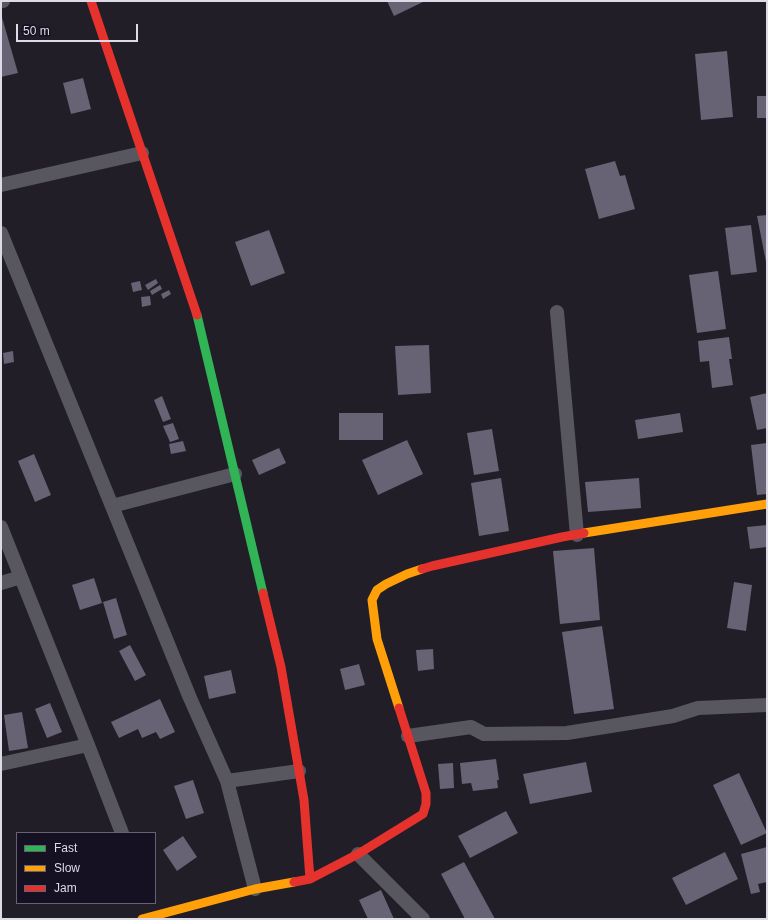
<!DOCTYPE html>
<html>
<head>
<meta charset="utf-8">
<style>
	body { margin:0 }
	#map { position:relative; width:768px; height:920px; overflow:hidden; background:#211e28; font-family:Arial,sans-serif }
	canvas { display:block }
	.frame { position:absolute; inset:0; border:2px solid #dedbe8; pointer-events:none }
	.legend { position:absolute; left:16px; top:832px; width:140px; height:72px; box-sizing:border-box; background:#161122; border:1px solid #666271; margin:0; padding:5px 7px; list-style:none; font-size:12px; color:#dedbe8 }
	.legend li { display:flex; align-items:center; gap:8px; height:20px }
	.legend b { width:20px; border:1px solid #666271 }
	.scale { position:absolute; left:16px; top:24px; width:122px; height:18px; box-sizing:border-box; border:2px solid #dedbe8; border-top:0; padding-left:5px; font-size:12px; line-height:14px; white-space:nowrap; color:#dedbe8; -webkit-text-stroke:3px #161122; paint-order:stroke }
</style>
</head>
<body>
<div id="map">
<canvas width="768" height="920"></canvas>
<div class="frame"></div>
<ul class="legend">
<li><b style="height:5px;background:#30b455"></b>Fast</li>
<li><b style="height:5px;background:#ff9f0a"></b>Slow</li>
<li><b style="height:5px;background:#e5322d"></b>Jam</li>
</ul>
<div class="scale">50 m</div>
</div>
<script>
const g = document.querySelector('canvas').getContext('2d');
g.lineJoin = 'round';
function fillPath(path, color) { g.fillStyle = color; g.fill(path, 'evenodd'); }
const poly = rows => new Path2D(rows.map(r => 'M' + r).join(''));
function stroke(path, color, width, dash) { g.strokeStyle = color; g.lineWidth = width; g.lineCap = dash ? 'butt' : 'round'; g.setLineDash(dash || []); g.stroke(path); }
fillPath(poly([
	[387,1,425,1,394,16],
	[1,14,18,73,1,77],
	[727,51,733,117,701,120,695,54],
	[83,78,91,109,71,114,63,83],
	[757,96,767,96,767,118,757,118],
	[615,161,620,176,625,175,635,209,599,219,585,169],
	[767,215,767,262,766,262,757,216],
	[751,225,757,272,731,275,725,228],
	[269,230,285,273,251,286,235,242],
	[718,271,726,329,697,333,689,275],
	[156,279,158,283,148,290,145,285],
	[140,281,142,290,133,292,131,283],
	[160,285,162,289,152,295,150,291],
	[169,290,171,294,163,299,161,294],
	[150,296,151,305,142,307,141,297],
	[729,337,732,359,729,359,733,385,712,388,709,361,700,362,698,341],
	[429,345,431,393,398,395,395,346],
	[13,351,14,362,4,364,3,353],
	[767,393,767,428,757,430,750,397],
	[162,396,171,419,163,422,154,400],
	[339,413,383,413,383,440,339,440],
	[680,413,683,432,638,439,635,420],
	[173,423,179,439,170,442,163,426],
	[492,429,499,471,474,475,467,433],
	[407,440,423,474,378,495,362,460],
	[183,441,186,451,171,454,169,444],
	[767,443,767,494,757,495,751,445],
	[279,448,286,463,259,475,252,460],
	[34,454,51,495,35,502,18,461],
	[501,478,509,531,479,536,471,483],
	[639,478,641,508,588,512,585,482],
	[767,525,767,547,750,549,747,527],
	[594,548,600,620,560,624,553,551],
	[94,578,102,603,80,610,72,585],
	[734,582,752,585,746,631,727,628],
	[116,598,127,635,114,639,103,602],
	[602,626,614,709,574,714,562,632],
	[130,645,146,675,135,681,119,651],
	[433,649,434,669,418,671,416,650],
	[359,664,365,685,345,690,340,669],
	[231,670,236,693,209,699,204,676],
	[160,699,175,732,160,739,156,732,142,738,138,729,119,738,111,722],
	[50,703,62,732,47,738,35,709],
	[22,712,28,748,9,751,4,715],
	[496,759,499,780,497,780,498,788,473,791,471,783,462,784,460,763],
	[586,762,592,792,530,804,523,774],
	[453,763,454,788,440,789,438,764],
	[739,773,767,833,741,845,713,785],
	[193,780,204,813,186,819,174,786],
	[506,811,518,833,470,858,458,836],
	[183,836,197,857,177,871,163,850],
	[767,847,767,882,758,884,760,892,751,894,741,854],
	[725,852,738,879,686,905,672,878],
	[464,862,495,919,465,919,441,874],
	[381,890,394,919,368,919,359,900]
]), '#676274');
stroke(poly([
	[1,1,3,1],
	[1,185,142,153],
	[1,233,190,698,227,781,255,889],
	[557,312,577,535],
	[112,506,235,474],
	[1,527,88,745,122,833],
	[1,583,21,577],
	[408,736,471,727,484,734,567,733,673,716,698,708,767,705],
	[1,764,88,745],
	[227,781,299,771],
	[358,854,423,919]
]), '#58565e', 14);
stroke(poly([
	[197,315,263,593]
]), '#30b455', 9);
stroke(poly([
	[584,533,767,504],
	[399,708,377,639,372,600,377,590,386,584,407,574,422,569],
	[142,919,255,889,294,882]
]), '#ff9f0a', 9);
stroke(poly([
	[91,1,197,315],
	[422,569,432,566,562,537,584,533],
	[263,593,281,667,304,800,310,879],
	[294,882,310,879,358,854,423,814,426,804,426,793,399,708]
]), '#e5322d', 9);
</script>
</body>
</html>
